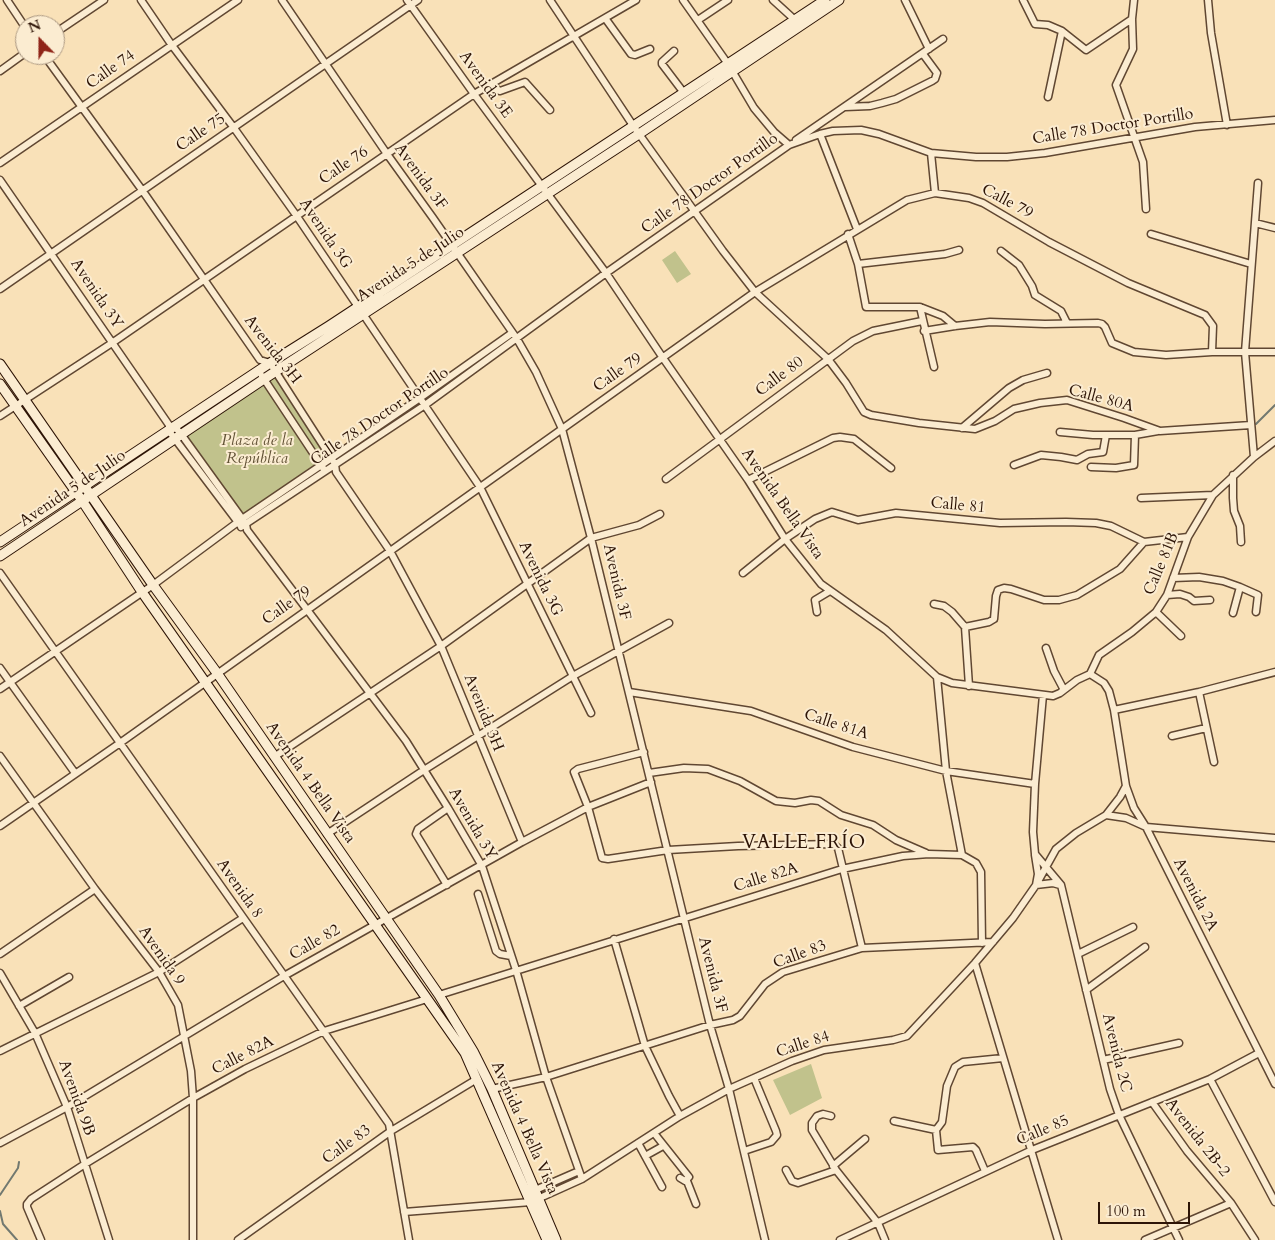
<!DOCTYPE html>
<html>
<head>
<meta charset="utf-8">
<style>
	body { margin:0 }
	#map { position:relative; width:1275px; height:1240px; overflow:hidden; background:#f9e1b8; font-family:Cardo,serif }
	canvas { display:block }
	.north { position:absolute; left:15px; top:15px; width:50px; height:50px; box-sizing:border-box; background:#fbecd1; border:1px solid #a99680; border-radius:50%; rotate:338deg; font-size:14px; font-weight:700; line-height:20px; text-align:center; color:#2d1406 }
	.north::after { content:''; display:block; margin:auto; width:18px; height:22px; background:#8f2418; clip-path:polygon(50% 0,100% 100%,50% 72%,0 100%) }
	.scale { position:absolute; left:1098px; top:1202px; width:92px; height:22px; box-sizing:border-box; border:2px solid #2d1406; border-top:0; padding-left:6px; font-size:15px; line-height:18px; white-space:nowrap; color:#2d1406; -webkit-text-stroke:4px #fbecd1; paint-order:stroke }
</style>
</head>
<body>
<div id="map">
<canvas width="1275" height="1240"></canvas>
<div class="north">N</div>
<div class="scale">100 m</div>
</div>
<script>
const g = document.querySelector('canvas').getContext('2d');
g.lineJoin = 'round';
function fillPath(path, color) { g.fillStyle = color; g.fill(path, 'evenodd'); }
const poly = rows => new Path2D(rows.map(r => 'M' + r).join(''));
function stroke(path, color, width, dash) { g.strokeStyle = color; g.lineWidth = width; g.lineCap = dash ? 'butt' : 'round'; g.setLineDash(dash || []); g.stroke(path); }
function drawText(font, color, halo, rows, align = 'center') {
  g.font = font + ' Cardo,serif'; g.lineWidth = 4; g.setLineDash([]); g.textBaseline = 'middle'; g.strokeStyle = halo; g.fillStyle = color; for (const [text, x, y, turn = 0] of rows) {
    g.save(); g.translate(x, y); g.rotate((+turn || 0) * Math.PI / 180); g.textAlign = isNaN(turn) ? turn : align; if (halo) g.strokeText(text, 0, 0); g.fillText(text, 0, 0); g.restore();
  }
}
fillPath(poly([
	[675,251,691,274,677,283,662,260],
	[279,374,334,459,241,523,179,441],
	[811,1064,822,1098,790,1115,773,1080]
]), '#c1c28c');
stroke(poly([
	[1256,424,1275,405],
	[0,1195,18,1168,19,1162],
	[0,1211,3,1224,17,1240]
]), '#727970', 2);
const street = poly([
	[7,0,25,27],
	[141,0,171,44,234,128,296,215,480,487,591,713],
	[282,0,387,154,433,218,517,339,536,372,562,429,591,538,710,1025,729,1089,765,1240],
	[407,0,474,94,606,273,663,358,748,480,785,539,821,584,886,630,937,677,952,683,1053,696,1060,693,1077,680,1090,674],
	[550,0,634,127,723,251,755,292,828,359,846,383,864,412,871,415,919,423,975,429,995,421,1014,409,1040,403,1067,400,1124,418,1160,431,1251,425],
	[683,0,728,64,754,108,774,132,789,145],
	[773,0,795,20],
	[905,0,929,49],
	[1023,0,1035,24,1048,25,1062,31],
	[1134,0,1132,19,1133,49,1116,85,1143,162,1146,209],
	[1208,0,1211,33,1227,125],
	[605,18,631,54,635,55,650,49],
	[698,20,728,0],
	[55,33,104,0],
	[674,51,662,62,662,64,684,93],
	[44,55,142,190,260,360,270,363,335,464,336,472,390,551,441,646,522,842],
	[0,71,25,53],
	[489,85,500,91,525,82,550,110],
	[1048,97,1062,31,1086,50,1132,19],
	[845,107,870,106,882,103,896,99,932,81,935,79,937,73,923,54],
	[820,134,857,229],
	[796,140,943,39],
	[931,153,935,193],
	[0,163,238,0],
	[0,180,169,425,169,431,175,439,240,525],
	[1255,223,1275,228],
	[848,234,858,264,866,307,920,307,934,367],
	[1151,234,1251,264],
	[1001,251,1019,265,1032,286,1035,295,1061,311,1067,323],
	[858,264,945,254,959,250],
	[0,289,418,0],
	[920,307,943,316,955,326],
	[924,331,955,326,990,322,1045,324,1098,323,1102,324,1105,327,1112,343,1134,352,1166,355,1212,352],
	[262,376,323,468],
	[0,416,112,343,474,94,636,0],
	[169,425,175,427,181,434,246,524,247,530,406,741,448,808,482,866,516,970,546,1077,582,1179],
	[962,428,1009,388,1023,380,1047,373],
	[1060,432,1093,435,1135,435,1158,431],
	[1254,457,1245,352,1258,183],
	[1014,465,1041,455,1061,457,1077,460,1088,454,1103,452,1106,435],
	[1091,467,1116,468,1134,465,1135,435],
	[1233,475,1233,498,1234,511,1240,526,1241,542],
	[666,479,853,341,873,331,922,321],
	[748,480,833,438,840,437,854,439,891,468],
	[1141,498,1213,495],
	[241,527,425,405,606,273,789,145,820,134,833,131,861,130,879,134,931,153,976,157,1007,157,1045,153,1195,127,1275,120],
	[0,573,389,1124,409,1240],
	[743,573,785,539,815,519,832,512,858,520,896,513,1000,523,1066,522,1096,523,1111,526,1144,542,1188,537],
	[1173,578,1199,577,1223,581,1240,587,1233,613],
	[1240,587,1258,595,1256,612],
	[1167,595,1180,594,1189,597,1194,601,1210,600],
	[934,604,944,606,952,612,965,627],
	[817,612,815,600,830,591],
	[1156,612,1181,636],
	[1046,648,1054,671,1064,690],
	[0,668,75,773],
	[1090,674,1104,683,1109,691,1114,710,1126,786,1134,808,1146,827,1275,1084],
	[1090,674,1099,655,1132,632,1156,612,1167,595,1188,537,1213,495,1254,457,1275,441],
	[969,686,965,627,989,622,994,619,996,596,998,590,1004,588,1011,589,1044,600,1059,600,1077,595,1120,569,1144,542],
	[0,689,153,585,242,519,420,398,512,333],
	[629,692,751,711,853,747,946,771,1035,784],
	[1199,692,1214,762],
	[1043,695,1035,784,1033,832,1035,854,1061,885,1110,1089,1119,1115,1179,1240],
	[1114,710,1199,692,1275,672],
	[1172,736,1206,728],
	[644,752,578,769,574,772,588,807,602,858,608,859,668,850,738,846,833,844,838,848,862,948],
	[0,756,95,889,159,972,178,1005,191,1071,193,1098,193,1240],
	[274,757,441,646,591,538,639,525,660,514],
	[649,773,684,768,708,769,740,781,776,801,795,803,811,800,819,801,841,815,873,825,896,840,926,853],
	[1106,815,1126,818,1146,827,1275,838],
	[0,826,120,743,755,292,907,200,935,193,969,198,983,203,1049,242,1128,283,1205,315,1213,326,1212,352,1275,352],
	[327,834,424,770,573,676,669,623],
	[962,855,976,863,981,872,982,943],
	[1035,855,1038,874,1036,885,1053,883,1060,885],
	[447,885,416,834,418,829,448,808],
	[478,894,496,951,500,954,511,956],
	[614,939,645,1046,669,1096,680,1116],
	[0,954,95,889],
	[1078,954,1133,927],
	[975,963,1058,1240],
	[0,973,35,1033,67,1107,109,1240],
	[1086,990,1145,947],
	[439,995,842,869,903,856,929,854,962,855,946,771,937,677],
	[19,1006,69,977],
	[0,1051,159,972,243,918],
	[1103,1060,1179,1043],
	[1210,1079,1275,1202],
	[492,1089,546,1077,710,1025,733,1020,740,1016,765,984,783,972,862,948,993,942],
	[1152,1102,1187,1151,1231,1203,1255,1240],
	[831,1116,823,1114,817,1116,812,1123,812,1130,836,1170,878,1223,885,1240],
	[894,1121,936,1130],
	[654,1133,689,1177,685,1181,680,1178],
	[0,1143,67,1107,284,976,522,842,588,807,651,782],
	[638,1143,662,1187],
	[744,1151,771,1142,777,1135,776,1131,754,1078],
	[645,1156,663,1146],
	[833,1166,865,1139],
	[786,1170,792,1181,798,1183,836,1170],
	[985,1171,976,1150,973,1147,938,1150,936,1130,942,1122,947,1086,955,1067,963,1062,1003,1058],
	[687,1181,696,1204],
	[533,1191,579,1171],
	[404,1212,531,1202,582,1179,680,1116,729,1089,792,1061,824,1050,893,1040,907,1036,975,963,1013,918,1036,885,1056,849,1076,833,1106,815,1120,797,1126,786],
	[41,1240,27,1207,27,1204,31,1199,85,1164,193,1098,245,1069,324,1031,427,999],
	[238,1240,391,1131,477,1079],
	[840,1240,1032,1150,1210,1079,1259,1053],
	[1145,1240,1231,1203]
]);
const secondary = poly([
	[0,364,153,585,217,673,439,995,473,1051,492,1089,556,1240],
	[0,384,83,502,142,592,465,1053,547,1240],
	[0,542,270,363,329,326,825,0],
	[0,556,264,379,639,134,839,0]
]);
stroke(street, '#604732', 9);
stroke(secondary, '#2d1406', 11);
stroke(street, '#fbecd1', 6);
stroke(secondary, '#fbecd1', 9);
drawText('16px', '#2d1406', '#fbecd1', [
	["Calle 74",111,70,-35],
	["Avenida 3E",485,85,54],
	["Calle 78 Doctor Portillo",1113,127,-9],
	["Calle 75",201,133,-34],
	["Calle 76",344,166,-34],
	["Avenida 3F",420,177,54],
	["Calle 78 Doctor Portillo",710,184,-35],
	["Calle 79",1007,202,28],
	["Avenida 3G",325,234,56],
	["Avenida 5 de Julio",411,265,-33],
	["Avenida 3Y",96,294,56],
	["Avenida 3H",272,350,52],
	["Calle 79",618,373,-35],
	["Calle 80",780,377,-37],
	["Calle 80A",1101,399,15],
	["Calle 78 Doctor Portillo",380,417,-34],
	["Avenida 5 de Julio",73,489,-34],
	["Avenida Bella Vista",782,504,55],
	["Calle 81",958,506,5],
	["Calle 81B",1162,564,-67],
	["Avenida 3G",540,579,64],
	["Avenida 3F",616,582,77],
	["Calle 79",287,606,-35],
	["Avenida 3H",483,713,68],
	["Calle 81A",836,725,18],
	["Avenida 4 Bella Vista",310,783,55],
	["Avenida 3Y",472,824,60],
	["Calle 82A",766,878,-17],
	["Avenida 8",239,889,55],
	["Avenida 2A",1195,895,63],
	["Calle 82",315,943,-30],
	["Calle 83",800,955,-20],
	["Avenida 9",161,956,55],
	["Avenida 3F",712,975,76],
	["Calle 84",803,1045,-18],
	["Avenida 2C",1116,1053,76],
	["Calle 82A",243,1056,-27],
	["Avenida 9B",76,1098,70],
	["Avenida 4 Bella Vista",524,1128,66],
	["Calle 85",1043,1131,-23],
	["Avenida 2B-2",1197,1138,52],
	["Calle 83",347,1145,-36]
]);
drawText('italic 16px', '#615135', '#fbecd1', [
	["Plaza de la",257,441],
	["República",257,459]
]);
g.letterSpacing = '1px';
drawText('19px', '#2d1406', '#fbecd1', [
	["VALLE FRÍO",804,844]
]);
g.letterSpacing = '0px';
</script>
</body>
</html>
